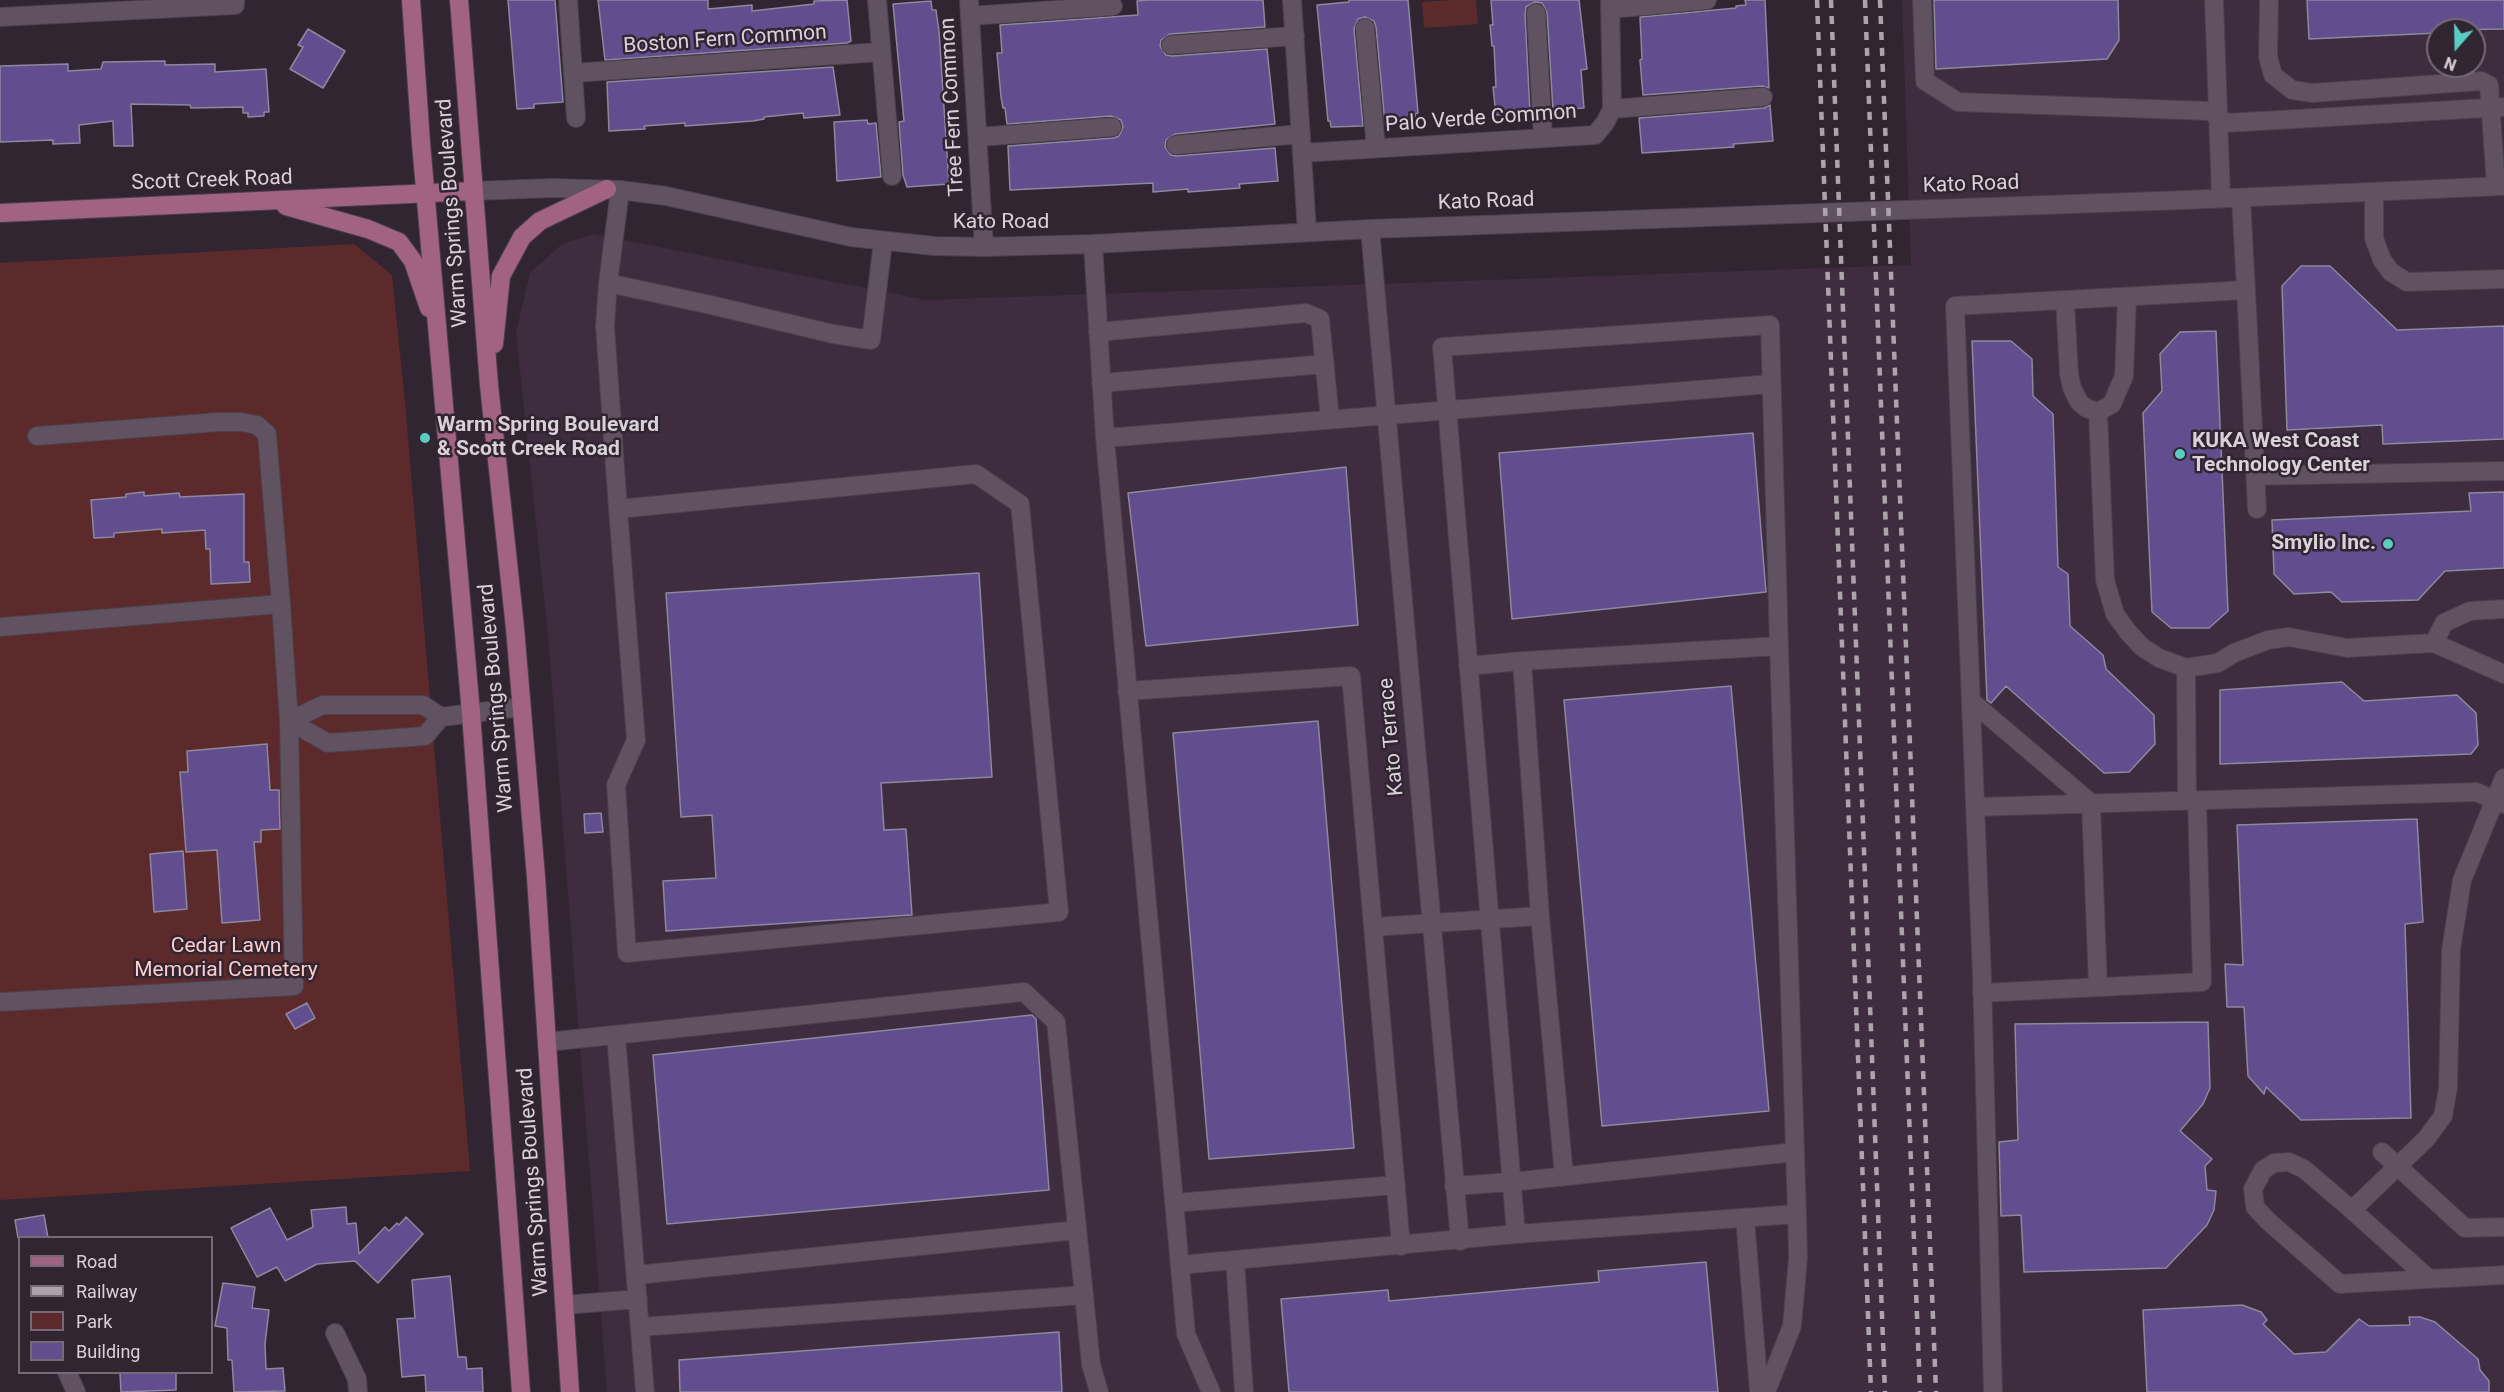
<!DOCTYPE html>
<html>
<head>
<meta charset="utf-8">
<style>
	body { margin:0 }
	#map { position:relative; width:2504px; height:1392px; overflow:hidden; background:#322532; font-family:Roboto,sans-serif }
	canvas { display:block }
	.legend { position:absolute; left:18px; top:1236px; width:195px; height:138px; box-sizing:border-box; background:#322532; border:2px solid #756a75; margin:0; padding:8px 10px; list-style:none; font-size:18px; color:#d9d1d9 }
	.legend li { display:flex; align-items:center; gap:12px; height:30px }
	.legend b { width:30px; border:2px solid #756a75 }
	.north { position:absolute; left:2426px; top:18px; width:60px; height:60px; box-sizing:border-box; background:#322532; border:2px solid #756a75; border-radius:50%; rotate:200deg; font-size:16px; font-weight:700; line-height:24px; text-align:center; color:#d9d1d9 }
	.north::after { content:''; display:block; margin:auto; width:21px; height:27px; background:#57cec2; clip-path:polygon(50% 0,100% 100%,50% 72%,0 100%) }
</style>
</head>
<body>
<div id="map">
<canvas width="2504" height="1392"></canvas>
<ul class="legend">
<li><b style="height:8px;background:#a26382"></b>Road</li>
<li><b style="height:8px;background:#ada3ad"></b>Railway</li>
<li><b style="height:16px;background:#5d2a2b"></b>Park</li>
<li><b style="height:16px;background:#624d8e"></b>Building</li>
</ul>
<div class="north">N</div>
</div>
<script>
const g = document.querySelector('canvas').getContext('2d');
g.lineJoin = 'round';
function fillPath(path, color) { g.fillStyle = color; g.fill(path, 'evenodd'); }
const poly = rows => new Path2D(rows.map(r => 'M' + r).join(''));
function stroke(path, color, width, dash) { g.strokeStyle = color; g.lineWidth = width; g.lineCap = dash ? 'butt' : 'round'; g.setLineDash(dash || []); g.stroke(path); }
function drawText(font, color, halo, rows, align = 'center') {
  g.font = font + ' Roboto,sans-serif'; g.lineWidth = 5; g.setLineDash([]); g.textBaseline = 'middle'; g.strokeStyle = halo; g.fillStyle = color; for (const [text, x, y, turn = 0] of rows) {
    g.save(); g.translate(x, y); g.rotate((+turn || 0) * Math.PI / 180); g.textAlign = isNaN(turn) ? turn : align; if (halo) g.strokeText(text, 0, 0); g.fillText(text, 0, 0); g.restore();
  }
}
fillPath(poly([
	[1902,0,2504,0,2504,1392,607,1392,548,636,516,332,530,273,562,244,593,234,926,300,1911,265],
	[2438,30,2474,30,2474,66,2438,66]
]), '#3e2c3f');
fillPath(poly([
	[1451,0,1476,0,1478,24,1424,28,1422,2],
	[354,244,392,275,405,403,470,1171,0,1200,0,263]
]), '#5d2a2b');
const building = poly([
	[508,0,555,0,563,102,534,104,534,108,517,109,508,0],
	[598,0,708,0,708,9,752,5,752,11,814,4,814,1,847,0,851,41,847,43,605,60,598,0],
	[1148,0,1263,0,1265,27,1170,34,1161,40,1160,46,1166,55,1172,56,1267,49,1275,124,1175,134,1166,140,1165,147,1171,155,1177,156,1275,148,1278,181,1239,184,1240,188,1188,192,1188,189,1153,192,1153,183,1010,190,1008,146,1113,138,1119,136,1123,127,1121,120,1111,116,1007,124,1005,108,1003,108,1001,97,997,53,1002,53,1000,25,1138,15,1137,1,1148,0],
	[1349,0,1408,0,1418,113,1415,114,1416,122,1385,124,1376,27,1374,21,1365,17,1358,19,1354,29,1363,126,1331,127,1330,121,1328,121,1317,5,1349,2,1349,0],
	[1491,0,1579,0,1587,69,1581,70,1584,108,1553,110,1547,12,1542,3,1535,2,1526,7,1525,14,1530,113,1496,115,1493,87,1496,87,1494,46,1492,46,1490,25,1493,25,1491,0],
	[1745,0,1765,0,1769,88,1762,86,1643,95,1640,60,1642,59,1640,17,1736,8,1736,6,1746,5,1745,0],
	[1934,0,2118,0,2119,40,2107,59,1936,69,1934,0],
	[2307,0,2504,0,2504,29,2438,30,2438,33,2309,39,2307,0],
	[931,1,932,10,936,10,939,31,949,184,907,187,903,175,899,122,904,121,893,4,931,1],
	[308,29,345,51,323,88,290,69,303,47,298,45,308,29],
	[165,61,165,65,215,64,215,72,266,69,269,112,264,112,264,116,248,117,248,113,243,113,243,107,191,108,190,105,131,104,133,146,114,146,113,121,79,125,80,143,53,144,53,140,0,142,0,66,68,64,68,71,101,69,103,62,165,61],
	[833,67,840,115,804,118,803,113,764,117,764,119,753,121,685,126,685,123,644,126,645,129,609,131,607,82,833,67],
	[1770,105,1773,141,1733,144,1734,147,1642,153,1639,118,1764,108,1770,105],
	[867,120,868,124,876,123,881,177,837,181,834,122,867,120],
	[2301,266,2330,266,2397,330,2504,326,2504,439,2383,444,2382,425,2287,430,2282,286,2301,266],
	[2216,331,2228,611,2209,628,2171,628,2152,612,2143,413,2162,391,2160,354,2180,332,2216,331],
	[1972,341,2011,341,2032,359,2033,396,2053,414,2058,567,2068,574,2070,626,2103,655,2106,669,2154,715,2155,744,2129,772,2104,773,2006,686,1991,703,1987,700,1972,341],
	[1753,433,1766,592,1512,619,1499,453,1753,433],
	[1346,467,1358,625,1146,646,1128,493,1346,467],
	[144,492,144,496,179,493,180,497,244,494,244,562,249,562,250,582,211,584,210,549,206,549,205,530,162,533,162,529,114,533,114,537,94,538,91,500,126,497,126,494,144,492],
	[2504,492,2504,568,2445,571,2418,600,2342,602,2331,592,2294,594,2274,574,2272,520,2471,511,2469,493,2504,492],
	[979,573,992,777,881,783,884,830,906,829,912,915,666,931,663,881,716,878,712,815,681,817,666,593,979,573],
	[2342,682,2364,701,2457,695,2476,713,2478,745,2471,754,2220,764,2220,690,2342,682],
	[1731,686,1769,1111,1602,1126,1564,700,1731,686],
	[1318,721,1354,1148,1209,1159,1173,733,1318,721],
	[267,744,270,790,279,790,280,829,261,830,261,842,254,842,260,920,222,923,217,850,186,852,180,772,188,772,187,751,267,744],
	[601,813,603,832,585,833,584,814,601,813],
	[2417,819,2423,922,2405,924,2411,1118,2301,1120,2266,1087,2264,1094,2248,1076,2244,1007,2227,1007,2225,964,2243,965,2237,825,2417,819],
	[183,851,187,909,154,912,150,854,183,851],
	[307,1003,315,1018,295,1029,286,1014,307,1003],
	[1032,1015,1036,1019,1049,1190,667,1224,653,1055,1032,1015],
	[2208,1022,2210,1088,2203,1104,2180,1131,2212,1159,2205,1166,2207,1190,2216,1191,2214,1210,2207,1225,2166,1268,2024,1272,2021,1215,2001,1216,1999,1142,2018,1140,2015,1024,2208,1022],
	[346,1207,347,1224,356,1223,359,1254,385,1227,389,1231,397,1223,399,1225,406,1217,423,1234,378,1283,355,1261,317,1264,285,1281,277,1267,257,1277,231,1228,270,1208,287,1240,313,1227,311,1210,346,1207],
	[44,1215,48,1238,18,1238,15,1220,44,1215],
	[1706,1262,1718,1392,1289,1392,1281,1299,1388,1290,1389,1301,1599,1282,1598,1271,1706,1262],
	[450,1276,458,1357,466,1357,467,1369,482,1368,483,1392,426,1392,425,1375,402,1377,397,1319,415,1318,412,1280,450,1276],
	[223,1283,255,1287,252,1308,269,1310,265,1344,266,1369,283,1368,285,1391,234,1392,232,1360,228,1360,227,1328,215,1326,223,1283],
	[2242,1305,2261,1312,2267,1320,2263,1324,2294,1354,2326,1352,2359,1319,2369,1326,2410,1325,2409,1317,2420,1317,2435,1322,2478,1359,2480,1370,2489,1381,2489,1392,2147,1392,2143,1310,2242,1305],
	[1059,1332,1062,1392,680,1392,679,1360,1059,1332],
	[176,1372,176,1390,121,1392,120,1373,176,1372]
]);
fillPath(building, '#624d8e');
stroke(building, '#8d889d', 1.5);
const minor = poly([
	[568,0,576,118],
	[877,0,892,176],
	[969,0,984,247],
	[1292,0,1307,231],
	[1922,0,1925,81,1958,102,2210,111,2226,123,2504,107],
	[2214,0,2221,198],
	[2269,0,2268,57,2273,75,2292,90,2312,93,2481,81,2489,85,2496,186],
	[1610,9,1707,0],
	[1536,13,1543,137],
	[970,16,1113,6],
	[0,17,235,5,235,0],
	[1365,28,1376,148],
	[1171,45,1295,36],
	[573,73,881,52],
	[1612,109,1763,97],
	[978,137,1112,127],
	[1176,145,1301,134],
	[1302,153,1595,135,1605,123,1612,109,1610,0],
	[620,190,608,283,711,305,833,334,871,340,883,242],
	[474,191,552,188,620,190,666,196,851,237,934,246,984,247,1093,244,1370,229,2185,200,2504,186],
	[2374,192,2374,238,2382,260,2391,272,2407,282,2504,279],
	[1370,229,1460,1241],
	[1093,244,1105,438,1186,1334,1211,1392],
	[608,283,605,326,618,509,636,740,616,785,627,953,1059,912,1020,504,976,474,618,509],
	[2246,290,2257,509],
	[2127,297,2124,376,2112,404,2098,412,2105,580,2115,614,2128,632,2142,647,2159,658,2186,668,2187,801],
	[2065,300,2069,374,2072,388,2079,402,2086,408,2098,412],
	[1098,332,1306,313,1320,319,1330,419],
	[1101,383,1325,364],
	[37,436,219,422,241,422,257,425,267,434,281,604],
	[1105,438,1771,384],
	[2255,476,2504,471],
	[0,627,281,604,289,721,294,986,0,1002],
	[2434,643,2444,623,2470,611,2504,609],
	[1468,666,1522,661],
	[2186,668,2218,663,2234,653,2268,640,2289,637,2347,648,2434,643,2504,674],
	[1127,691,1351,676,1401,1246],
	[1971,701,2091,803,2098,987],
	[289,721,323,705,423,705,441,717,521,707],
	[289,721,328,743,425,736,441,717],
	[2504,778,2462,880,2451,950,2448,1088,2443,1116,2426,1139,2352,1210,2429,1279,2504,1275],
	[1975,807,2476,792,2504,804],
	[1373,927,1540,916],
	[1982,993,2202,982,2197,801],
	[616,1035,645,1392],
	[547,1042,1024,992,1056,1022,1091,1364,1099,1392],
	[2382,1152,2465,1228,2504,1227],
	[1564,1176,1540,916,1522,661,1779,646],
	[1454,1186,1511,1182,1795,1152],
	[1174,1203,1396,1185],
	[2352,1210,2304,1169,2289,1162,2274,1163,2263,1170,2253,1189,2255,1207,2268,1221,2340,1284,2429,1279],
	[1745,1218,1759,1392],
	[1235,1260,1244,1392],
	[1180,1265,1516,1234],
	[636,1275,1077,1230],
	[565,1305,638,1299],
	[640,1327,1084,1295],
	[335,1333,357,1379,358,1392],
	[67,1372,76,1392],
	[1766,1392,1792,1326,1798,1258,1797,1214,1795,1152,1779,646,1770,325,1442,347,1516,1234,1797,1214],
	[1993,1392,1982,977,1955,306,2246,290,2241,198]
]);
const major = poly([
	[411,0,421,143,471,713,521,1392],
	[459,0,489,385,515,628,536,877,570,1392],
	[286,206,368,229,399,242,413,261,429,308],
	[0,213,474,191],
	[494,344,501,276,522,237,540,221,607,189]
]);
stroke(minor, '#4b404c', 20);
stroke(major, '#4b404c', 20);
stroke(minor, '#615261', 18);
stroke(major, '#a26382', 18);
stroke(poly([
	[1817,0,1871,1392],
	[1831,0,1885,1392],
	[1865,0,1920,1392],
	[1880,0,1936,1392]
]), '#ada3ad', 4.5, [8, 8]);
for (const [x, y, r, color] of [
	[425,438,6,"#57cec2"],
	[2180,454,6,"#57cec2"],
	[2388,544,6,"#57cec2"]
]) { const dot = new Path2D(); dot.arc(x, y, r, 0, 2 * Math.PI); g.fillStyle = color; g.fill(dot); stroke(dot, '#322532', 2); }
drawText('21px', '#d9d1d9', '#322532', [
	["Boston Fern Common",725,40,-4],
	["Tree Fern Common",953,107,-93],
	["Palo Verde Common",1481,119,-4],
	["Scott Creek Road",212,181,-2],
	["Kato Road",1971,185,-2],
	["Kato Road",1486,202,-2],
	["Warm Springs Boulevard",453,213,-94],
	["Kato Road",1001,223],
	["Warm Springs Boulevard",497,698,-95],
	["Kato Terrace",1392,737,-95],
	["Warm Springs Boulevard",534,1182,-94]
]);
drawText('bold 21px', '#d9d1d9', '#322532', [
	["Warm Spring Boulevard",437,426],
	["& Scott Creek Road",437,450],
	["KUKA West Coast",2192,442],
	["Technology Center",2192,466],
	["Smylio Inc.",2376,544,"right"]
], 'left');
drawText('21px', '#fccdcb', '#322532', [
	["Cedar Lawn",226,947],
	["Memorial Cemetery",226,971]
]);
</script>
</body>
</html>
